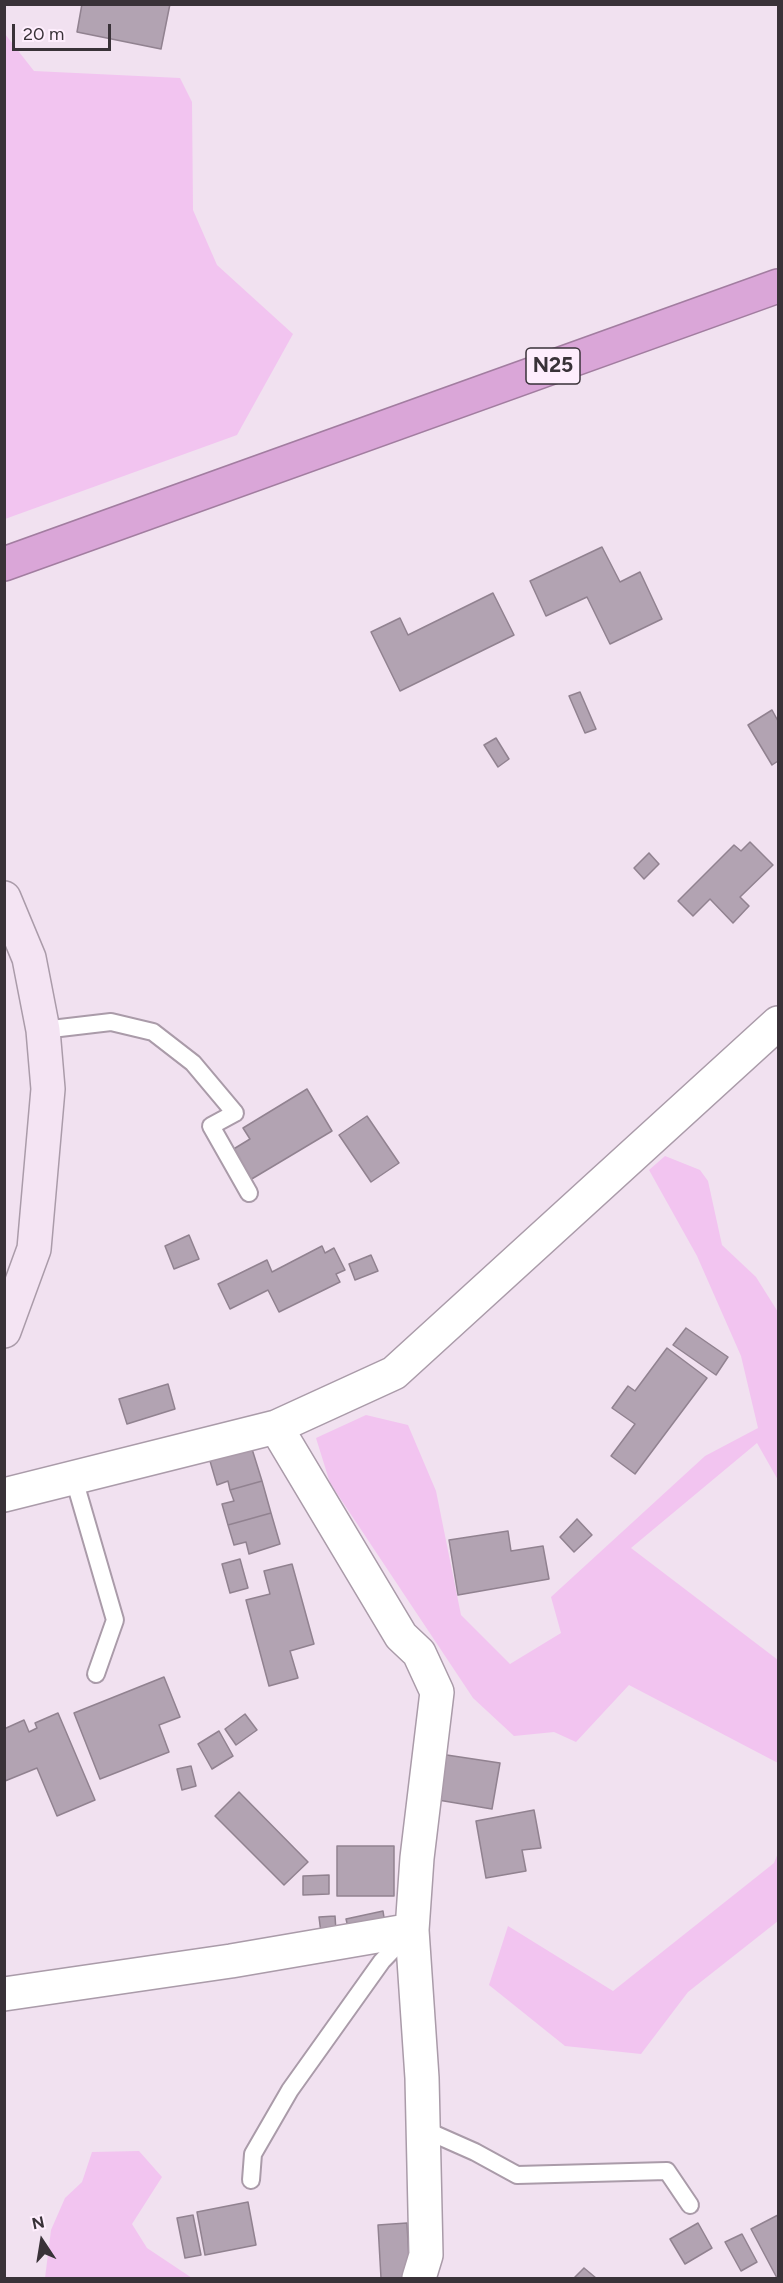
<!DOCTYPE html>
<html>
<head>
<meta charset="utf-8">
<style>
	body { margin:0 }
	#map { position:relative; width:783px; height:2283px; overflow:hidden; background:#f1e1f0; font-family:Figtree,sans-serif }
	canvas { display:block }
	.frame { position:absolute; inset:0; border:6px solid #393238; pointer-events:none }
	.north { position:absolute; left:12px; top:2211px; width:60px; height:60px; -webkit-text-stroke:4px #feeefd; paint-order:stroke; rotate:348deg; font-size:16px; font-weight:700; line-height:24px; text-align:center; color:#393238 }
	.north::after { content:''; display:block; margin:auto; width:21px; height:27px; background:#393238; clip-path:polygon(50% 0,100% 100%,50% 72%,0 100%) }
	.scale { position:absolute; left:12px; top:24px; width:99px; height:27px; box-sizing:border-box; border:3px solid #393238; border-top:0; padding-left:8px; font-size:18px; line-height:21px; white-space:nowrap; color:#393238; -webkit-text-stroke:4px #feeefd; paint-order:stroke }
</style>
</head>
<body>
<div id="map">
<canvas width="783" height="2283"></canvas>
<div class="frame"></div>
<div class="north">N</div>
<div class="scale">20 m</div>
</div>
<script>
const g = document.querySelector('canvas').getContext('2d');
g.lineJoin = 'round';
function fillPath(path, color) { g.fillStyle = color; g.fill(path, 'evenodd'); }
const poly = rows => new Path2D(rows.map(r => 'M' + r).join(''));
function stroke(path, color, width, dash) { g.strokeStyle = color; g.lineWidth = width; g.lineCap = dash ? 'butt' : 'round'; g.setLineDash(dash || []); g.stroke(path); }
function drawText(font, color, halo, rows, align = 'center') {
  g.font = font + ' Figtree,sans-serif'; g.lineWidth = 6; g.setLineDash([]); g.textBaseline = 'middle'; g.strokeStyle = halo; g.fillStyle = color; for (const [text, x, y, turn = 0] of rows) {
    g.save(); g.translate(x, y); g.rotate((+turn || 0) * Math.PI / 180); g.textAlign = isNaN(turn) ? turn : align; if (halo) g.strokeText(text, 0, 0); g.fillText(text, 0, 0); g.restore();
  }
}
fillPath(poly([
	[5,34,34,71,180,78,192,102,193,210,217,265,293,334,237,435,5,519],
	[665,1156,700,1170,708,1181,722,1245,756,1277,778,1312,778,1480,757,1443,631,1548,778,1660,778,1763,629,1685,576,1742,554,1732,514,1736,473,1698,330,1483,316,1438,366,1415,408,1425,436,1491,461,1615,510,1664,561,1633,551,1597,705,1456,758,1428,741,1356,697,1256,649,1170],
	[778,1853,778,1921,688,1992,641,2054,565,2046,489,1985,508,1926,613,1991,774,1863],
	[139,2151,162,2177,132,2224,147,2248,192,2278,45,2278,51,2230,65,2198,82,2182,92,2152]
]), '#f2c4f0');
const building = poly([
	[82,4,170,4,161,49,77,32,82,4],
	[602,547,620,582,640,572,662,619,610,644,587,597,546,616,530,581,602,547],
	[493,593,514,635,400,691,371,632,400,618,408,635,493,593],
	[580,692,596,729,585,733,569,696,580,692],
	[772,710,778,721,778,761,772,765,748,725,772,710],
	[496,738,509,759,498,767,484,745,496,738],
	[750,842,773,865,740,897,749,906,733,923,710,899,693,916,678,901,734,845,741,851,750,842],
	[649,853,659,864,644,879,634,868,649,853],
	[307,1089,332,1131,250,1180,232,1150,250,1139,243,1128,307,1089],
	[367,1116,399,1163,371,1182,339,1135,367,1116],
	[189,1235,199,1259,174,1269,165,1246,189,1235],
	[322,1246,325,1253,334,1248,345,1270,336,1274,340,1282,279,1312,268,1290,230,1309,218,1284,267,1260,272,1272,322,1246],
	[371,1255,378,1271,355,1280,349,1264,371,1255],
	[686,1328,728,1357,716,1375,673,1345,686,1328],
	[667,1348,707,1378,635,1474,611,1456,635,1424,612,1408,628,1386,635,1391,667,1348],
	[168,1384,175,1409,127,1424,119,1399,168,1384],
	[252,1449,262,1481,230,1490,228,1481,217,1485,210,1461,252,1449],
	[262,1481,271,1513,228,1525,222,1504,234,1501,230,1490,262,1481],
	[271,1513,280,1544,249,1554,246,1542,234,1545,228,1525,271,1513],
	[577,1519,592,1535,574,1552,560,1537,577,1519],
	[508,1531,511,1551,543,1546,549,1579,458,1595,449,1540,508,1531],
	[240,1559,248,1588,230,1593,222,1564,240,1559],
	[292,1564,314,1644,290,1651,298,1678,269,1686,246,1600,270,1594,264,1571,292,1564],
	[164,1677,180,1717,159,1725,169,1752,100,1779,74,1713,164,1677],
	[58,1713,95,1800,57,1816,37,1768,5,1781,4,1729,24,1720,29,1732,37,1728,35,1723,58,1713],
	[245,1714,257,1730,236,1745,225,1729,245,1714],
	[219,1731,233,1756,212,1769,198,1744,219,1731],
	[440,1754,500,1763,492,1809,432,1799,440,1754],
	[191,1766,196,1786,182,1790,177,1769,191,1766],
	[239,1792,308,1862,284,1885,215,1816,239,1792],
	[534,1810,541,1848,522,1850,526,1871,486,1878,476,1821,534,1810],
	[337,1846,394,1846,394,1896,337,1896,337,1846],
	[329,1875,329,1894,303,1895,303,1876,329,1875],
	[383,1911,385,1924,349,1931,346,1919,383,1911],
	[335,1916,336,1931,321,1933,319,1917,335,1916],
	[248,2202,256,2245,205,2255,197,2212,248,2202],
	[193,2215,201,2255,185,2258,177,2218,193,2215],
	[778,2215,778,2278,777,2278,751,2229,778,2215],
	[407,2223,410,2278,381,2278,378,2225,407,2223],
	[698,2223,712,2248,685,2264,670,2239,698,2223],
	[742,2234,757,2262,741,2271,725,2242,742,2234],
	[584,2268,596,2278,574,2278,584,2268]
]);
fillPath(building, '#b2a3b2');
stroke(building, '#918290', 1.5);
const lane = poly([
	[43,1030,111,1022,153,1032,193,1063,235,1113,211,1126,249,1193],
	[74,1479,115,1620,96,1674],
	[423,2129,475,2152,517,2175,667,2171,690,2205],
	[251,2180,253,2154,290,2090,382,1961,408,1934]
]);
const street = poly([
	[276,1427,401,1636,419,1653,437,1692,417,1858,412,1930,422,2078,426,2255,419,2278],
	[4,1495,276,1427,394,1373,778,1023],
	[4,1994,231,1961,412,1930]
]);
const secondary = poly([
	[4,898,29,958,43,1030,48,1089,34,1249,4,1331]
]);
const highway = poly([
	[4,564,778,286]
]);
stroke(lane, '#aa9ba9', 20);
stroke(street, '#aa9ba9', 36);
stroke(secondary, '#aa9ba9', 36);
stroke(highway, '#a27da0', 36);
stroke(lane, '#fff', 16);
stroke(street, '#fff', 33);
stroke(secondary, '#f4e4f3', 33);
stroke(highway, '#daa6d8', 33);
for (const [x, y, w] of [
	[553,366,54]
]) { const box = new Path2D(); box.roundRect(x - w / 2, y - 18, w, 36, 4.5); g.fillStyle = '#feeefd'; g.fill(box); stroke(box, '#393238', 1.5); }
drawText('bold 21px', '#393238', null, [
	["N25",553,366]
]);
</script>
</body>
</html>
